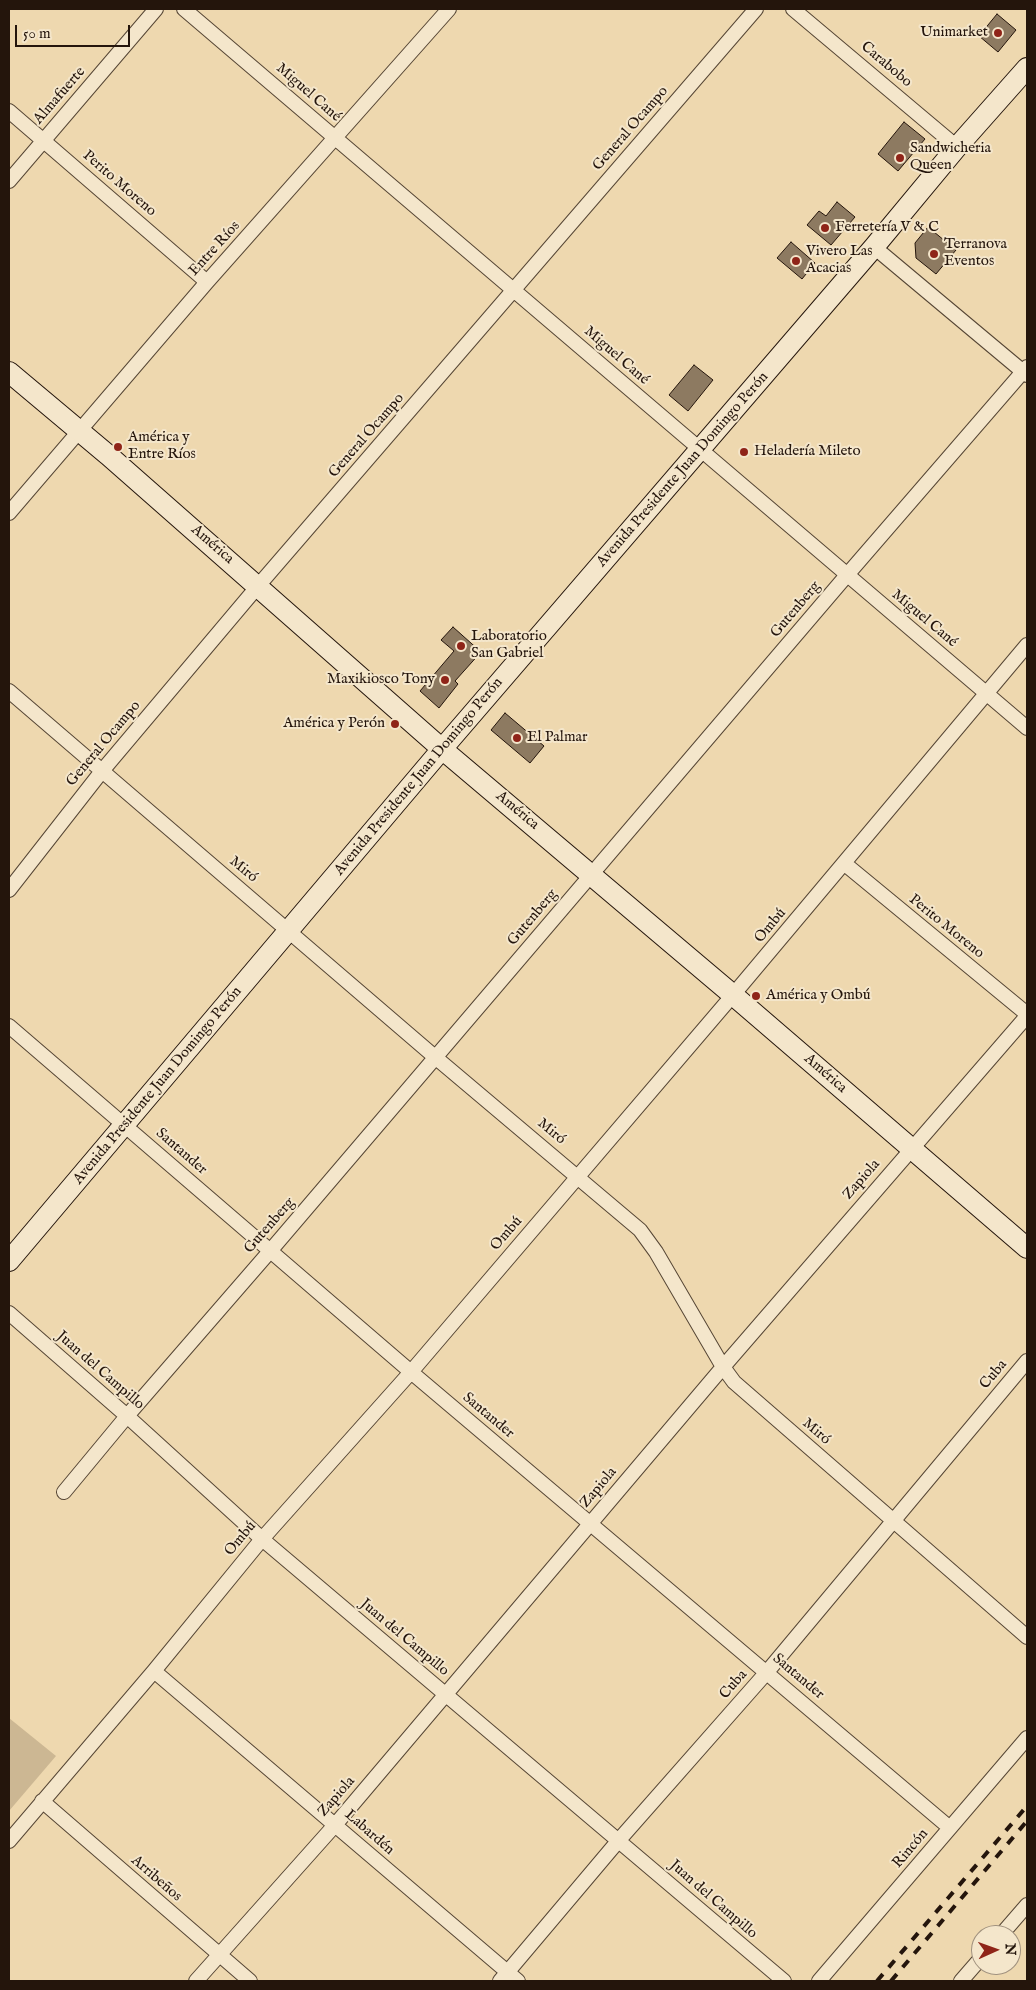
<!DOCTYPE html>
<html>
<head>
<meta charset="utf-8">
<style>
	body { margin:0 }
	#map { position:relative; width:1036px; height:1990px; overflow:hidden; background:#eed8af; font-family:"IM FELL English",serif }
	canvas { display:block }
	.frame { position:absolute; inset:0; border:10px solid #24150c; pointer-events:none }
	.north { position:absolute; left:971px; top:1925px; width:50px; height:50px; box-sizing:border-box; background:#f4e6cb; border:1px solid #a1927f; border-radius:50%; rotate:88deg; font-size:14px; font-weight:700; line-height:20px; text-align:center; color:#24150c }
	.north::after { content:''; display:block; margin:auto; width:18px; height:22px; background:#8f2418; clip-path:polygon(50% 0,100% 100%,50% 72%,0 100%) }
	.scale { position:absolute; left:15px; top:25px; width:115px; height:22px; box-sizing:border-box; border:2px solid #24150c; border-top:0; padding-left:6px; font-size:15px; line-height:18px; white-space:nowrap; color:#24150c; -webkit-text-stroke:4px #f4e6cb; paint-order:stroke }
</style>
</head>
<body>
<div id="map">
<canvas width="1036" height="1990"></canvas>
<div class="frame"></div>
<div class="north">N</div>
<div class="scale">50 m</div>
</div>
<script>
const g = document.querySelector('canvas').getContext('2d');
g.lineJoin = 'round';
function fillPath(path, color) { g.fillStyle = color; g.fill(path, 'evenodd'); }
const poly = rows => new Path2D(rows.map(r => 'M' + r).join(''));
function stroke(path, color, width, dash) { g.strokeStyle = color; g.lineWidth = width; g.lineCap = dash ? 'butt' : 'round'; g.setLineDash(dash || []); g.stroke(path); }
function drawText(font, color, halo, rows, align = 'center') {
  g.font = font + ' "IM FELL English",serif'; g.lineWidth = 4; g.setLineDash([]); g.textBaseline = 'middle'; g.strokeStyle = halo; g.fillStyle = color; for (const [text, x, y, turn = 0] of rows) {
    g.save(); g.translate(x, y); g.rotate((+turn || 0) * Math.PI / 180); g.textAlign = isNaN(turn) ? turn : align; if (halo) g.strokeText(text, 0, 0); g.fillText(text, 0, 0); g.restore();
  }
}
fillPath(poly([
	[9,1718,56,1756,9,1811]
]), '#ccb793');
const building = poly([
	[997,14,1016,30,998,52,979,36,997,14],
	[904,122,925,139,898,171,878,154,904,122],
	[837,202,855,217,831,245,807,225,819,211,826,216,837,202],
	[928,227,956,250,936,274,916,258,915,243,928,227],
	[791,242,815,263,802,279,777,258,791,242],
	[694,365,713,380,688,411,669,395,694,365],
	[453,627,481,652,455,681,458,684,439,708,420,691,454,651,441,640,453,627],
	[505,713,544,746,530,763,491,730,505,713]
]);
fillPath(building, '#8d7a61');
stroke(building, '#24150c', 1);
const street = poly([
	[184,9,1027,728],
	[793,9,957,147],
	[9,111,207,282],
	[9,181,156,9],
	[874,247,1027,375],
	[9,513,207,282,449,9],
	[9,691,435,1057,640,1230,656,1252,723,1367,734,1382,1027,1637],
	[845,864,1027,1014],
	[9,890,102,771,258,586,756,9],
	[9,1026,411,1372,950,1828],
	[9,1313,127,1416,262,1539,784,1981],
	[64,1492,127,1416,271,1250,847,575,1027,367],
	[154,1671,518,1981],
	[42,1801,250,1981],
	[9,1841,154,1671,262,1539,411,1372,733,995,1027,645],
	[1001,1935,1027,1905],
	[196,1981,335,1825,723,1367,1027,1016],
	[500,1981,619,1840,767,1672,1027,1361],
	[819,1981,1027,1738],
	[961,1981,981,1958]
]);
const secondary = poly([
	[9,372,108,455,442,749,733,995,1027,1248],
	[9,1261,442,749,874,247,957,147,1027,68]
]);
stroke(street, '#564635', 16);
stroke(secondary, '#24150c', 22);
stroke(street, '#f4e6cb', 14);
stroke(secondary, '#f4e6cb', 20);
stroke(poly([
	[877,1981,1027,1806],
	[891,1981,1027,1821]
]), '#24150c', 4, [9, 9]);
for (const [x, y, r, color] of [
	[998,33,5,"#8f2418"],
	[900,158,5,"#8f2418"],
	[825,228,5,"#8f2418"],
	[934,254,5,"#8f2418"],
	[796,261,5,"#8f2418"],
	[118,447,5,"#8f2418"],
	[744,452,5,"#8f2418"],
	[461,646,5,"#8f2418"],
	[445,680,5,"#8f2418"],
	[395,724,5,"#8f2418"],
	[517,738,5,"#8f2418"],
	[756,996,5,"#8f2418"]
]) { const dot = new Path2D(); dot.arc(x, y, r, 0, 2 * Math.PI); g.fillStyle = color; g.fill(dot); stroke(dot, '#f4e6cb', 2); }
drawText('15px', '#24150c', '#f4e6cb', [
	["Unimarket",988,33,"right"],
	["Sandwicheria",910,149],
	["Queen",910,166],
	["Ferretería V & C",835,228],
	["Terranova",944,245],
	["Eventos",944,262],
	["Vivero Las",806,252],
	["Acacias",806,269],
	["América y",128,438],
	["Entre Ríos",128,455],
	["Heladería Mileto",754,452],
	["Laboratorio",471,637],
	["San Gabriel",471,654],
	["Maxikiosco Tony",435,680,"right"],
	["América y Perón",385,724,"right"],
	["El Palmar",527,738],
	["América y Ombú",766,996]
], 'left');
drawText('15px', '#24150c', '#f4e6cb', [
	["Carabobo",886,65,40],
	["Miguel Cané",308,93,41],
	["Almafuerte",60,96,-49],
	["General Ocampo",631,129,-49],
	["Perito Moreno",119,184,41],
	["Entre Ríos",215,249,-48],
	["Miguel Cané",616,356,41],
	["General Ocampo",367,436,-49],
	["Avenida Presidente Juan Domingo Perón",683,470,-49],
	["América",212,545,41],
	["Gutenberg",796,610,-50],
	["Miguel Cané",924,619,40],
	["General Ocampo",104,744,-50],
	["Avenida Presidente Juan Domingo Perón",419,777,-50],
	["América",517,811,40],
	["Miró",243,870,40],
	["Gutenberg",533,918,-50],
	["Ombú",771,926,-50],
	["Perito Moreno",946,927,39],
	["América",825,1074,41],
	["Avenida Presidente Juan Domingo Perón",158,1086,-50],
	["Miró",551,1132,40],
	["Santander",181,1152,41],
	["Zapiola",862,1180,-49],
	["Gutenberg",270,1226,-49],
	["Ombú",507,1234,-49],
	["Juan del Campillo",100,1371,41],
	["Cuba",994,1375,-50],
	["Santander",488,1416,40],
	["Miró",816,1432,41],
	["Zapiola",599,1488,-50],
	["Ombú",241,1539,-50],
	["Juan del Campillo",404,1638,40],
	["Santander",798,1677,40],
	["Cuba",734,1685,-49],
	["Zapiola",337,1797,-49],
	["Labardén",369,1833,41],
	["Rincón",911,1849,-50],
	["Arribeños",156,1879,41],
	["Juan del Campillo",713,1900,41]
]);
</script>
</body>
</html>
